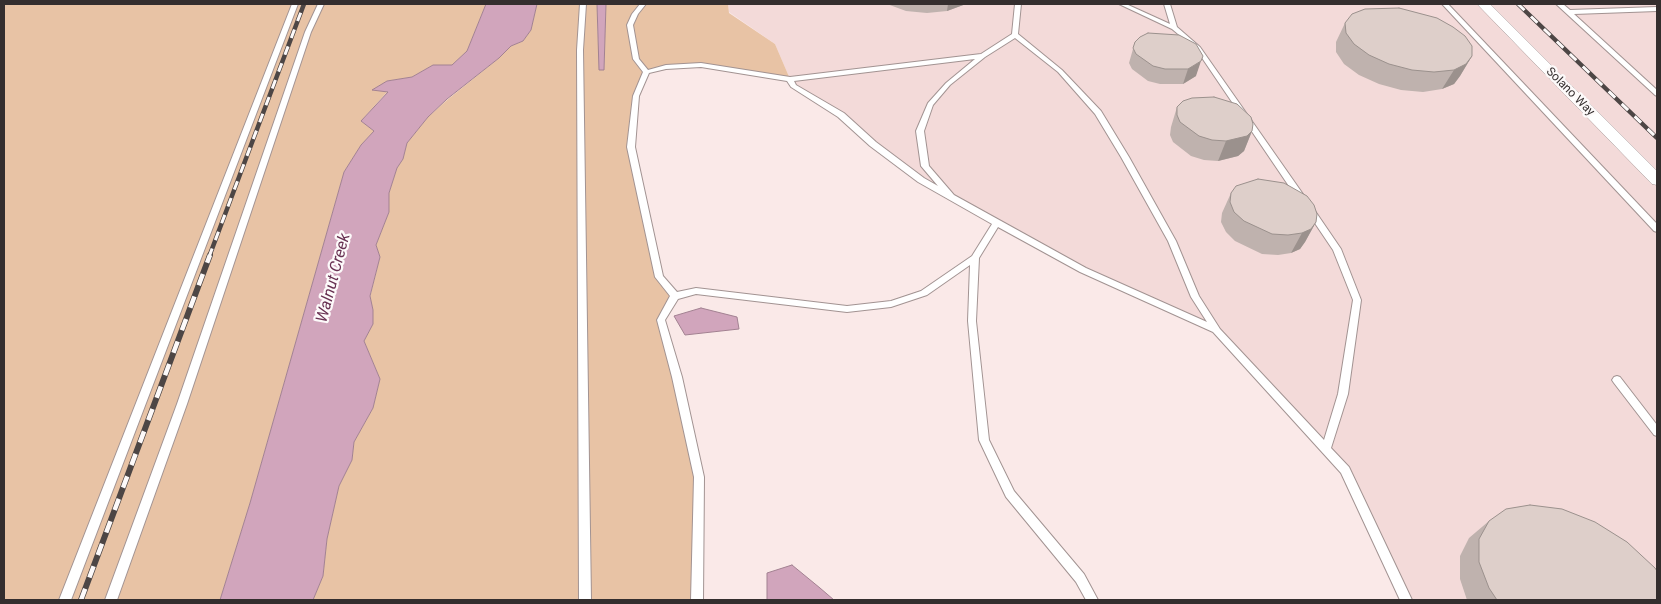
<!DOCTYPE html>
<html>
<head>
<meta charset="utf-8">
<style>
	body { margin:0 }
	#map { position:relative; width:1661px; height:604px; overflow:hidden; background:#fae9e8; font-family:Roboto,sans-serif }
	canvas { display:block }
	.frame { position:absolute; inset:0; border:5px solid #342e2e; pointer-events:none }
</style>
</head>
<body>
<div id="map">
<canvas width="1661" height="604"></canvas>
<div class="frame"></div>
</div>
<script>
const g = document.querySelector('canvas').getContext('2d');
g.lineJoin = 'round';
function fillPath(path, color) { g.fillStyle = color; g.fill(path, 'evenodd'); }
const poly = rows => new Path2D(rows.map(r => 'M' + r).join(''));
function stroke(path, color, width, dash) { g.strokeStyle = color; g.lineWidth = width; g.lineCap = dash ? 'butt' : 'round'; g.setLineDash(dash || []); g.stroke(path); }
function drawText(font, color, halo, rows, align = 'center') {
  g.font = font + ' Roboto,sans-serif'; g.lineWidth = 4.5; g.setLineDash([]); g.textBaseline = 'middle'; g.strokeStyle = halo; g.fillStyle = color; for (const [text, x, y, turn = 0] of rows) {
    g.save(); g.translate(x, y); g.rotate((+turn || 0) * Math.PI / 180); g.textAlign = isNaN(turn) ? turn : align; if (halo) g.strokeText(text, 0, 0); g.fillText(text, 0, 0); g.restore();
  }
}
fillPath(poly([
	[728,4,1657,4,1657,600,1406,600,1345,470,1216,330,1083,270,921,180,841,115,793,86,775,44,729,12]
]), '#f3dad9');
fillPath(poly([
	[4,4,486,4,467,51,452,65,433,65,412,77,387,81,373,90,388,91,361,121,374,131,361,145,344,172,250,503,220,600,4,600],
	[537,4,597,4,598,41,604,69,606,4,728,4,729,13,775,44,790,79,701,65,666,67,646,72,636,96,631,147,659,277,675,296,661,320,699,477,697,600,313,600,323,576,327,539,339,486,352,460,354,442,373,408,380,379,364,341,373,324,373,310,370,297,380,257,376,245,389,212,389,193,397,168,403,159,407,143,428,117,447,100,499,58,511,46,523,41,531,30]
]), '#e8c3a5');
const water = poly([
	[486,4,537,4,531,30,523,41,511,46,499,58,447,99,428,117,407,143,403,159,397,168,389,193,389,212,376,245,380,257,370,296,373,310,373,324,364,341,380,379,373,408,354,442,352,460,339,486,327,539,323,576,313,600,220,600,250,503,344,172,361,145,374,131,361,121,388,92,372,90,387,81,412,77,433,65,452,65,467,51,486,4],
	[597,4,606,4,604,70,599,70,597,4],
	[701,308,737,317,739,329,685,335,674,316,701,308],
	[792,565,820,588,834,600,767,600,767,573,792,565]
]);
fillPath(water, '#d1a5bc');
stroke(water, '#a28191', 1);
const service = poly([
	[292,4,298,4,71,600,59,600,292,4],
	[318,4,324,4,311,32,187,404,117,600,105,600,177,404,305,32,318,4],
	[580,4,586,4,583,50,591,600,579,600,577,50,580,4],
	[640,4,646,4,638,14,633,25,639,59,648,70,666,65,701,63,790,77,981,54,1012,34,1015,4,1021,4,1018,34,1062,70,1101,111,1129,157,1176,241,1199,296,1220,329,1324,440,1338,394,1353,300,1333,250,1306,210,1307,208,1313,208,1341,249,1361,300,1348,394,1331,448,1349,467,1412,600,1400,600,1341,473,1213,332,1080,272,998,227,979,258,976,321,989,440,1014,491,1084,574,1098,600,1086,600,1076,582,1006,497,979,440,968,321,970,265,927,295,891,307,847,312,696,294,678,299,665,320,682,377,704,477,703,600,691,600,694,477,672,377,657,320,670,296,655,277,627,147,633,96,643,72,633,59,627,25,632,14,640,4],
	[1015,38,1058,72,1095,114,1121,157,1168,241,1191,297,1207,322,1086,268,954,195,929,166,924,131,933,105,950,85,985,57,1015,38],
	[975,59,946,83,928,103,916,131,921,166,938,186,924,178,876,142,844,113,796,85,794,81,975,59],
	[701,67,787,81,791,87,838,117,870,146,918,182,992,224,972,256,921,291,891,301,847,306,696,288,677,292,663,276,635,147,639,96,649,73,666,69,701,67],
	[1119,4,1126,4,1170,24,1164,4,1170,4,1177,27,1200,47,1305,197,1306,199,1305,201,1299,201,1196,49,1172,29,1119,4],
	[1442,4,1448,4,1657,224,1657,232,1654,231,1442,4],
	[1556,4,1563,4,1570,10,1657,7,1657,11,1574,14,1657,90,1657,96,1655,95,1556,4],
	[1617,376,1620,377,1657,425,1657,436,1654,435,1614,383,1612,380,1614,377,1617,376]
]);
const minor = poly([
	[1477,4,1490,4,1657,171,1657,185,1652,184,1477,4]
]);
stroke(service, '#a29392', 2);
stroke(minor, '#a29392', 1);
fillPath(service, '#fff');
fillPath(minor, '#fff');
const railFar1 = poly([
	[1518,4,1657,138],
	[209,257,304,4]
]);
const rail = poly([
	[81,600,210,255]
]);
stroke(railFar1, '#4d4645', 4.5);
stroke(rail, '#4d4645', 6);
stroke(railFar1, '#fdfafa', 3, [9]);
stroke(rail, '#fdfafa', 4.5, [12]);
fillPath(poly([
	[887,4,966,4,947,11,927,13,906,11],
	[1345,23,1472,56,1460,76,1454,84,1442,89,1423,92,1401,90,1379,84,1359,75,1344,64,1336,52,1336,42],
	[1179,35,1196,76,1183,84,1160,84,1148,81,1132,69,1129,63,1135,42],
	[1177,107,1252,131,1244,151,1238,156,1218,161,1204,160,1191,156,1173,142,1170,135,1171,127],
	[1231,193,1316,222,1305,242,1300,249,1291,253,1278,255,1262,254,1235,241,1226,232,1221,222,1222,213],
	[1489,521,1657,600,1467,600,1460,579,1460,556,1469,538]
]), '#bfb2ae');
fillPath(poly([
	[948,4,966,4,947,11],
	[1472,56,1460,76,1454,84,1442,89,1454,70],
	[1201,61,1196,76,1183,84,1188,69],
	[1252,131,1244,151,1238,156,1218,161,1226,141],
	[1316,222,1305,242,1300,249,1291,253,1302,233]
]), '#9b918d');
const building = poly([
	[1399,8,1437,18,1453,27,1465,36,1472,46,1472,56,1466,64,1454,70,1434,72,1412,70,1389,64,1369,55,1354,44,1346,33,1345,23,1352,14,1365,9,1399,8],
	[1148,33,1179,35,1196,44,1203,56,1201,61,1188,69,1165,69,1153,66,1136,54,1133,48,1135,42,1140,37,1148,33],
	[1214,97,1237,104,1251,117,1253,124,1252,131,1247,136,1226,141,1212,140,1199,136,1180,122,1177,115,1177,107,1183,101,1192,98,1214,97],
	[1258,179,1284,183,1307,196,1314,205,1317,214,1316,222,1311,229,1302,233,1288,235,1272,234,1244,221,1234,212,1230,202,1231,193,1236,186,1258,179],
	[1530,505,1562,509,1595,522,1627,542,1655,568,1657,571,1657,600,1497,600,1489,588,1479,562,1479,539,1489,521,1506,509,1530,505]
]);
fillPath(building, '#decfca');
stroke(building, '#9b918d', 1);
drawText('12px', '#342e2e', '#fdfafa', [
	["Solano Way",1570,92,45]
]);
drawText('italic 16px', '#683152', '#fdfafa', [
	["Walnut Creek",334,278,-75]
]);
</script>
</body>
</html>
